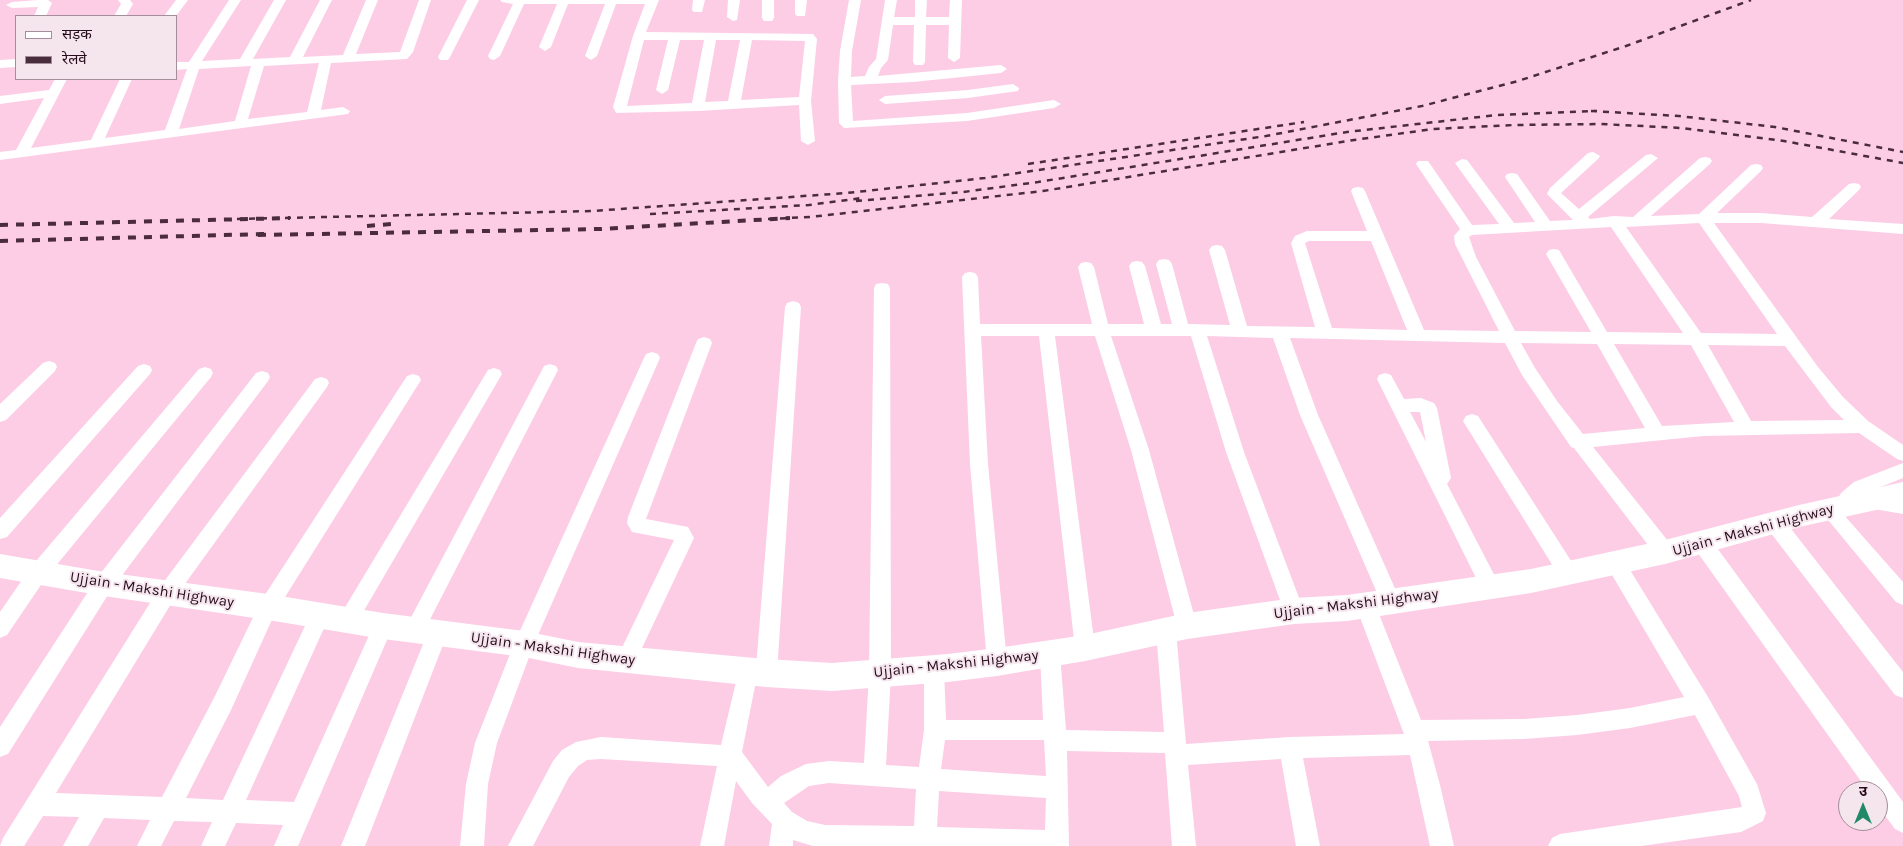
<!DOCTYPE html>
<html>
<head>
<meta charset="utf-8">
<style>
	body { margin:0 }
	#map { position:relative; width:1903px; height:846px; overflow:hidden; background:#fdcde6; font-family:Karla,"Noto Sans Devanagari",sans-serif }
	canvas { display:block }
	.legend { position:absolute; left:15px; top:15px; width:162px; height:65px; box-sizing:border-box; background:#f5e5ed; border:1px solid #a38e99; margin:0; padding:6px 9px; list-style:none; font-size:15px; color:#270c1c }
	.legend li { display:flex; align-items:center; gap:10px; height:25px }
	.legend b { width:25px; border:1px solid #a38e99 }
	.north { position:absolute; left:1838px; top:781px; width:50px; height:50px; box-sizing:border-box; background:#f5e5ed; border:1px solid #a38e99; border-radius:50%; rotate:0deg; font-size:14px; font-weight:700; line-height:20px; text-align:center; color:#270c1c }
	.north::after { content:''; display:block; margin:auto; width:18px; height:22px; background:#208a66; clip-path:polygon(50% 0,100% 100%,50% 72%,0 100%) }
</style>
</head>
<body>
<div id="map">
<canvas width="1903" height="846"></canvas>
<ul class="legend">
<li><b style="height:6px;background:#fff"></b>सड़क</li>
<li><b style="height:6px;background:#4a2c3d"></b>रेलवे</li>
</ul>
<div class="north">उ</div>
</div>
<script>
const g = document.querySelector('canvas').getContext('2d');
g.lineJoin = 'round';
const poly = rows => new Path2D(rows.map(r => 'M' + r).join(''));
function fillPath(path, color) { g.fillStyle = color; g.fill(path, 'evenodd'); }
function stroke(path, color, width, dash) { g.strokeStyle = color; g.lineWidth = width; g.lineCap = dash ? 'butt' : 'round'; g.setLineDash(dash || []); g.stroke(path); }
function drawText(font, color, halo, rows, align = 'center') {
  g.font = font + ' Karla,sans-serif'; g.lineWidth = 4; g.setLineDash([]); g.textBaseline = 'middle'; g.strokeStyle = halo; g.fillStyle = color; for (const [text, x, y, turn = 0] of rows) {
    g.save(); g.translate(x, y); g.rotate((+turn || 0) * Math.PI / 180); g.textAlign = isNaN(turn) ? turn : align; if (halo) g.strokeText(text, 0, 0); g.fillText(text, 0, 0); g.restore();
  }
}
fillPath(poly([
	[38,0,48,0,52,3,46,16,34,16,38,7,12,8,6,5,12,2,38,0],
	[118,0,130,0,133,4,126,16,114,16,121,4,118,0],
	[176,0,188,0,176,16,164,16,176,0],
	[229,0,241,0,202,61,240,59,274,0,286,0,253,59,290,57,320,0,332,0,303,57,343,55,366,0,378,0,356,54,400,52,419,0,431,0,413,52,407,59,331,63,321,110,343,107,350,111,348,114,0,160,0,152,16,150,44,98,0,104,0,96,49,90,55,79,67,79,31,148,91,140,120,79,132,79,105,138,165,130,187,69,176,70,176,62,189,62,229,0],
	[319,63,307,112,248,119,264,66,319,63],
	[251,66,235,121,179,129,199,69,251,66],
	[467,0,479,0,450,57,448,60,440,60,438,57,467,0],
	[500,0,659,0,646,32,813,34,817,39,811,101,815,141,808,145,801,141,799,105,698,111,616,113,613,107,633,36,645,4,616,4,597,56,591,60,585,56,605,4,568,4,551,47,545,51,539,47,557,4,524,4,500,56,494,60,490,59,488,56,513,4,502,2,500,0],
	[644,40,668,40,656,90,662,94,668,90,680,40,704,40,692,103,627,106,644,40],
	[716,40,740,40,728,101,705,102,716,40],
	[752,40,805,41,799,97,741,100,752,40],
	[693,0,705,0,702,12,694,12,692,10,693,0],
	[728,0,740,0,737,20,733,21,727,17,728,0],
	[762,0,774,0,774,18,772,21,764,21,762,18,762,0],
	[795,0,807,0,805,16,797,16,795,14,795,0],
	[849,0,861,0,852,51,851,77,865,76,869,67,876,59,885,0,897,0,894,17,915,17,915,0,927,0,926,17,949,17,950,0,962,0,960,58,954,62,948,58,949,25,926,25,925,62,923,65,915,65,913,62,914,25,893,25,888,60,881,68,878,76,1001,65,1007,69,1001,73,913,82,851,85,853,121,967,113,1054,100,1061,104,1054,108,967,121,844,128,839,123,838,81,840,51,849,0],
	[16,59,16,67,0,68,0,60,16,59],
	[1013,84,1019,88,1018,91,968,98,885,104,879,100,885,96,968,90,1013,84],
	[1593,152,1600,156,1598,159,1561,193,1579,209,1646,155,1651,154,1658,158,1588,217,1590,219,1614,216,1633,217,1700,158,1705,157,1710,158,1712,161,1710,164,1651,216,1699,214,1751,165,1756,164,1761,165,1763,168,1761,171,1717,213,1761,213,1812,217,1849,184,1854,183,1859,184,1861,187,1859,190,1829,219,1903,224,1903,234,1761,223,1714,223,1818,367,1843,397,1868,421,1903,445,1903,461,1897,459,1859,433,1703,436,1593,447,1672,546,1675,552,1672,558,1665,560,1658,558,1574,448,1571,447,1522,375,1505,343,1290,338,1318,415,1401,602,1398,608,1391,611,1384,608,1381,602,1300,415,1273,338,1207,336,1244,452,1304,611,1301,617,1294,620,1287,617,1284,611,1226,452,1191,336,1111,336,1149,450,1197,626,1194,632,1187,635,1180,632,1177,626,1131,450,1095,336,1055,336,1095,648,1092,655,1085,657,1078,655,1075,648,1039,336,981,336,988,464,1007,662,1004,669,997,672,990,669,987,662,970,464,962,277,965,273,970,272,975,273,978,277,980,324,1092,324,1078,267,1081,263,1086,262,1091,263,1094,267,1108,324,1144,324,1129,266,1132,262,1137,261,1142,262,1145,266,1161,324,1172,324,1156,264,1159,260,1164,259,1169,260,1172,264,1188,324,1230,325,1209,250,1212,246,1217,245,1222,246,1225,250,1247,326,1315,327,1291,243,1295,236,1307,231,1367,231,1351,191,1353,188,1358,187,1363,188,1365,191,1424,330,1499,331,1455,244,1454,236,1460,229,1416,164,1418,161,1428,161,1472,225,1499,224,1455,163,1462,159,1467,160,1514,223,1535,222,1505,177,1507,174,1512,173,1517,174,1550,221,1573,220,1547,194,1550,188,1588,153,1593,152],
	[1699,223,1777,334,1701,333,1626,227,1699,223],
	[1611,227,1683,333,1607,332,1559,250,1554,249,1549,250,1546,254,1591,332,1515,331,1476,257,1469,237,1472,235,1611,227],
	[1309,241,1371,241,1407,330,1332,328,1305,243,1309,241],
	[1521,343,1597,344,1645,428,1583,434,1557,401,1535,368,1521,343],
	[1614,344,1691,345,1734,422,1662,426,1614,344],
	[1708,345,1785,346,1831,407,1844,420,1751,421,1708,345],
	[882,283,888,284,890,288,891,673,886,765,919,767,924,730,924,669,927,662,934,659,941,662,944,669,946,720,1043,720,1040,654,1043,647,1050,645,1057,647,1060,654,1066,730,1164,732,1156,631,1159,625,1166,622,1173,625,1176,631,1186,744,1290,737,1404,734,1355,604,1358,598,1365,595,1372,598,1375,604,1421,720,1524,719,1577,715,1630,708,1684,697,1605,563,1608,557,1615,555,1622,557,1708,697,1757,784,1766,813,1763,821,1741,832,1641,846,1548,846,1552,838,1560,834,1742,807,1739,796,1695,715,1630,728,1577,735,1524,739,1428,741,1440,785,1454,846,1430,846,1410,755,1303,758,1320,846,1296,846,1281,759,1188,765,1196,846,1172,846,1165,753,1067,751,1069,846,813,846,793,840,793,846,769,846,772,824,752,803,736,781,724,846,700,846,717,766,601,759,587,760,578,766,569,777,533,846,508,846,553,761,562,750,576,742,601,737,721,745,740,665,747,662,754,665,756,668,785,307,787,303,793,301,799,303,801,307,777,673,773,680,766,683,759,680,757,676,742,752,768,787,781,776,806,764,829,761,864,763,869,673,874,288,876,284,882,283],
	[945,740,1044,740,1046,776,941,769,945,740],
	[829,783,916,789,914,826,825,825,807,821,792,812,784,803,809,786,829,783],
	[939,791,1046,798,1045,830,937,827,939,791],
	[704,337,710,339,712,343,646,519,688,527,694,538,633,667,626,669,619,667,616,660,674,540,632,532,627,523,628,517,696,343,698,339,704,337],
	[652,352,658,354,660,358,534,644,497,743,488,784,484,846,460,846,466,784,475,743,514,644,644,358,646,354,652,352],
	[49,361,55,363,57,367,55,371,6,420,0,422,0,404,43,363,49,361],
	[144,364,150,366,152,370,150,374,7,537,0,539,0,518,138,366,144,364],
	[550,364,556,366,558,370,422,635,415,638,408,635,405,629,408,623,542,370,544,366,550,364],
	[205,367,211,369,213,373,211,377,45,579,7,635,0,638,0,612,31,567,199,369,205,367],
	[494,368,500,370,502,374,355,626,348,629,341,626,338,620,341,614,488,370,494,368],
	[262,371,268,373,270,377,268,381,111,590,8,754,0,757,0,727,97,578,256,373,262,371],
	[1385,373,1391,375,1404,399,1421,398,1434,403,1437,408,1451,478,1447,484,1500,586,1497,592,1490,595,1483,592,1377,379,1379,375,1385,373],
	[1410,412,1420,412,1426,442,1410,412],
	[413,374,419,376,421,380,275,613,231,710,186,798,223,800,313,609,320,606,327,609,330,615,246,800,294,802,376,620,383,617,390,620,393,626,298,846,274,846,283,825,236,823,225,846,201,846,212,822,174,821,161,846,137,846,150,820,104,818,88,846,63,846,79,817,43,816,24,846,0,846,3,838,160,587,315,379,321,377,327,379,329,383,327,387,174,599,56,793,162,797,215,696,261,601,407,376,413,374],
	[1472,414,1478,416,1575,567,1578,573,1575,579,1568,581,1561,579,1463,421,1466,416,1472,414],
	[1903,463,1903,478,1868,492,1855,503,1850,511,1843,514,1903,582,1903,605,1896,602,1819,509,1821,504,1828,501,1835,504,1841,493,1854,482,1903,463],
	[1774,514,1781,516,1903,672,1903,698,1895,695,1767,528,1765,522,1767,516,1774,514],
	[1702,535,1709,537,1903,802,1903,833,1895,829,1878,806,1878,791,1868,791,1695,549,1692,543,1695,537,1702,535],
	[438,623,445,626,448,632,365,846,341,846,428,632,431,626,438,623]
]), '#fff');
fillPath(poly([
	[1870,492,1903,496,1903,514,1862,507,1859,501,1862,495,1870,492]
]), '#fff');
fillPath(poly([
	[1903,482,1903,504,1799,527,1665,564,1531,593,1347,621,1294,624,1187,639,1085,661,997,676,948,682,832,691,766,687,578,668,524,657,383,639,268,620,104,596,0,578,0,554,104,572,268,594,383,613,524,631,578,642,766,659,832,663,948,654,997,648,1085,635,1187,613,1294,598,1347,595,1531,569,1665,540,1799,505,1903,482]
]), '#fff');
stroke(poly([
	[1591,111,1679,116,1775,127,1903,152],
	[1028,164,1304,122],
	[856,201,963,192,1038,182,1347,132,1497,115,1597,111],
	[650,214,809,205,862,198],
	[237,219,592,211,847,193,985,178,1266,136,1422,106,1518,81,1626,46,1751,0],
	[768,219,810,217,1043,191,1354,140,1433,129,1514,125,1601,124,1681,128,1784,141,1903,163]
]), '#4a2c3d', 2.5, [6, 6]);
stroke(poly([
	[0,225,290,218],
	[367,226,392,224],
	[258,235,600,229,790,218],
	[0,241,265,234]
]), '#4a2c3d', 4, [8, 8]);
drawText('15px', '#270c1c', '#f5e5ed', [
	["Ujjain - Makshi Highway",1753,530,-15],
	["Ujjain - Makshi Highway",152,590,9],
	["Ujjain - Makshi Highway",1356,604,-7],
	["Ujjain - Makshi Highway",553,649,8],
	["Ujjain - Makshi Highway",956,664,-6]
]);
</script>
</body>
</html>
